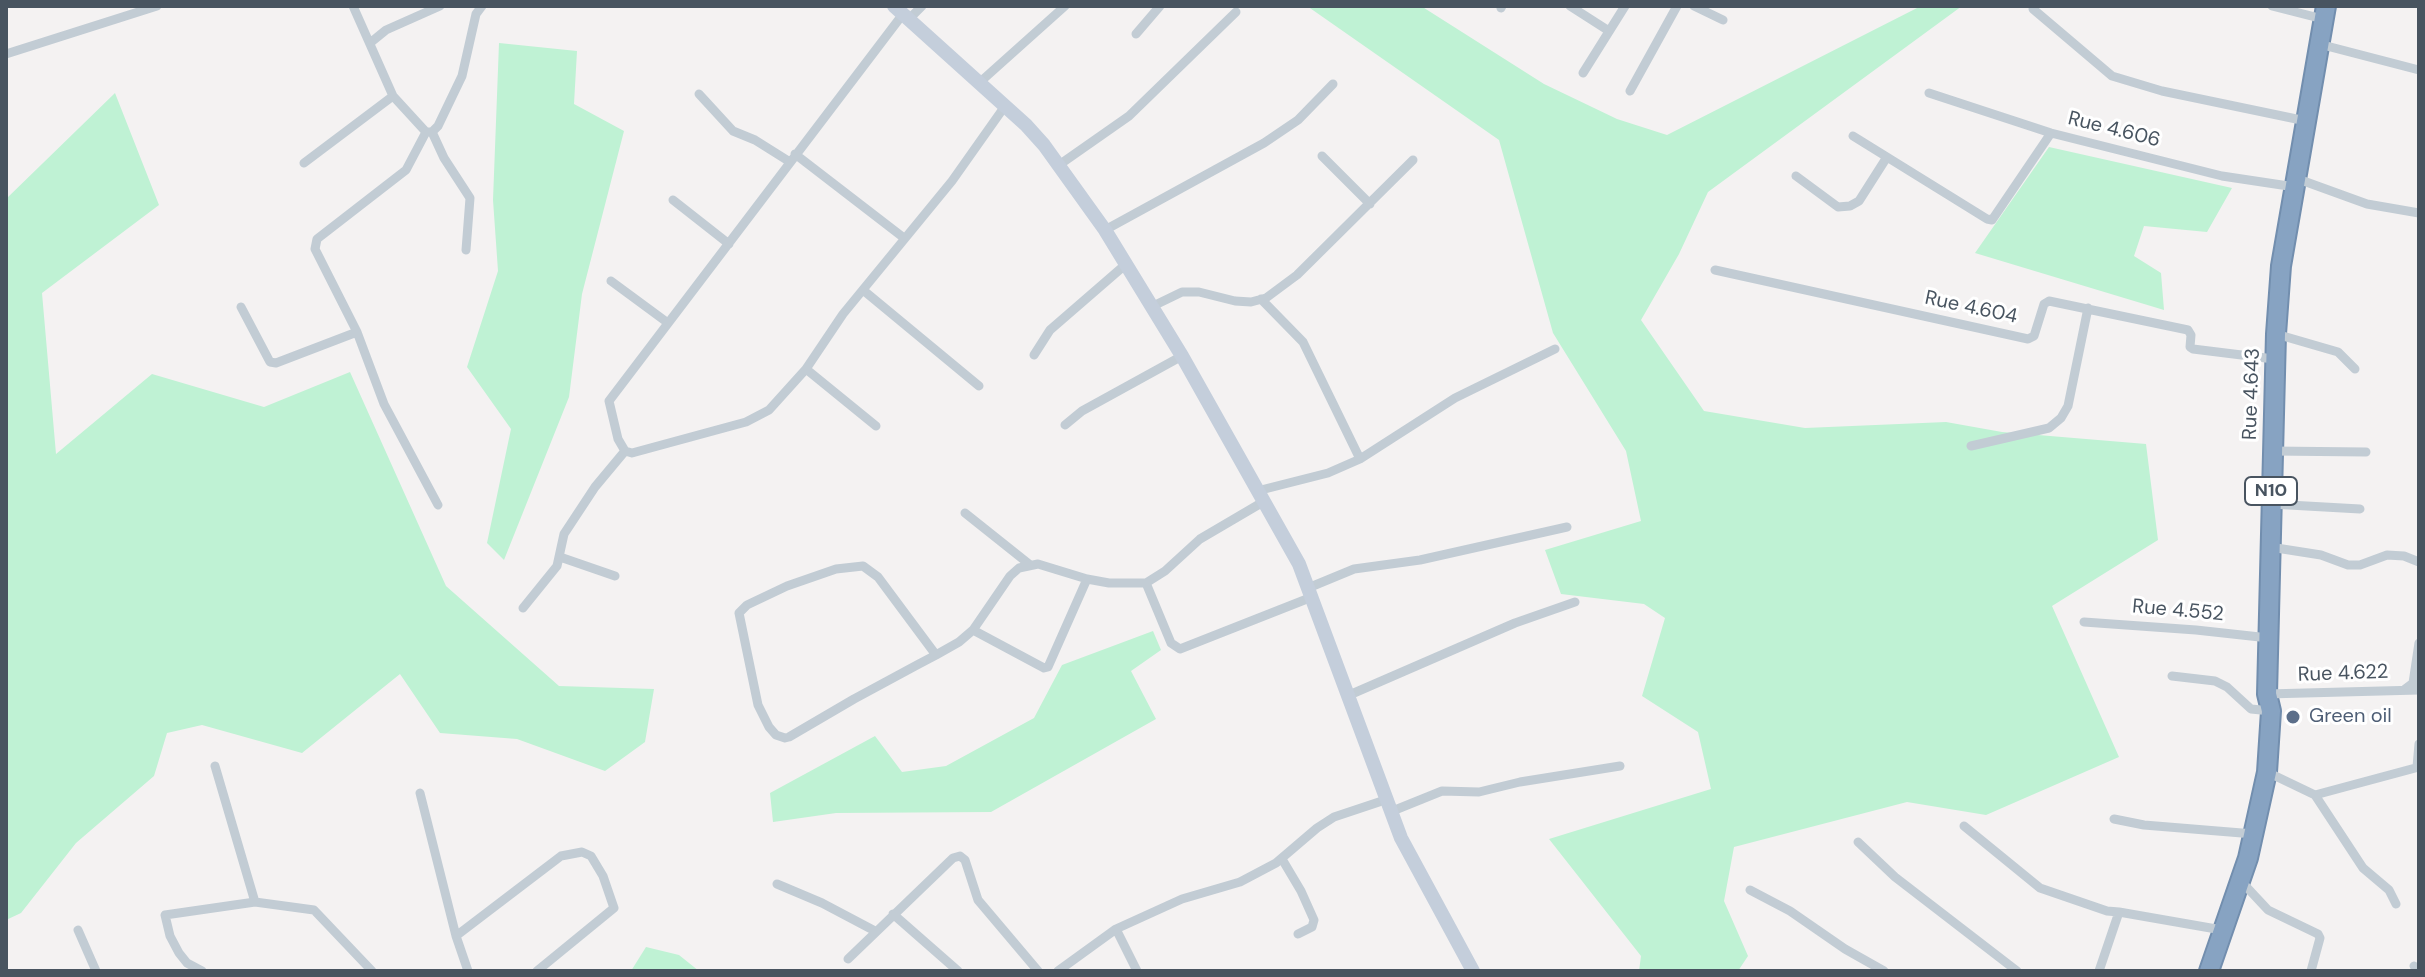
<!DOCTYPE html>
<html>
<head>
<meta charset="utf-8">
<style>
	body { margin:0 }
	#map { position:relative; width:2425px; height:977px; overflow:hidden; background:#f4f2f2; font-family:"DM Sans",sans-serif }
	canvas { display:block }
	.frame { position:absolute; inset:0; border:8px solid #485460; pointer-events:none }
</style>
</head>
<body>
<div id="map">
<canvas width="2425" height="977"></canvas>
<div class="frame"></div>
</div>
<script>
const g = document.querySelector('canvas').getContext('2d');
g.lineJoin = 'round';
function fillPath(path, color) { g.fillStyle = color; g.fill(path, 'evenodd'); }
const poly = rows => new Path2D(rows.map(r => 'M' + r).join(''));
function stroke(path, color, width, dash) { g.strokeStyle = color; g.lineWidth = width; g.lineCap = dash ? 'butt' : 'round'; g.setLineDash(dash || []); g.stroke(path); }
function drawText(font, color, halo, rows, align = 'center') {
  g.font = font + ' "DM Sans",sans-serif'; g.lineWidth = 6; g.setLineDash([]); g.textBaseline = 'middle'; g.strokeStyle = halo; g.fillStyle = color; for (const [text, x, y, turn = 0] of rows) {
    g.save(); g.translate(x, y); g.rotate((+turn || 0) * Math.PI / 180); g.textAlign = isNaN(turn) ? turn : align; if (halo) g.strokeText(text, 0, 0); g.fillText(text, 0, 0); g.restore();
  }
}
fillPath(poly([
	[1307,6,1421,6,1544,84,1617,119,1667,135,1921,6,1962,6,1708,192,1679,254,1641,320,1704,411,1805,428,1946,422,2002,432,2146,444,2158,540,2052,606,2119,757,1986,815,1907,802,1734,847,1724,901,1748,956,1738,971,1639,971,1641,956,1549,839,1711,789,1698,732,1642,696,1665,618,1644,604,1561,594,1545,550,1641,521,1626,451,1553,333,1499,140],
	[499,43,577,51,574,104,624,131,582,294,569,397,504,560,487,543,511,429,467,367,498,271,493,200],
	[115,93,159,205,42,293,56,454,152,374,264,407,350,372,446,586,559,686,654,689,645,742,605,771,517,739,440,733,400,674,302,753,202,725,167,733,154,776,76,843,21,913,6,920,6,199],
	[2049,147,2232,188,2207,232,2144,226,2134,256,2161,273,2164,310,1975,253],
	[1153,631,1161,650,1131,671,1156,719,991,812,836,813,773,822,770,793,875,736,902,772,946,766,1034,718,1062,665],
	[646,947,679,955,699,971,631,971]
]), '#bff2d4');
const highway = poly([
	[2209,971,2248,858,2267,772,2271,711,2267,694,2276,334,2281,266,2326,6]
]);
stroke(highway, '#728eae', 22);
stroke(poly([
	[353,6,393,96,426,132,432,132,438,126,462,76,476,14,482,6],
	[1570,6,1609,31],
	[1694,6,1723,20],
	[2272,6,2323,19],
	[1501,8,1502,6],
	[2033,9,2112,76,2162,91,2306,121],
	[903,14,609,401,618,439,625,451,632,453,746,422,769,410,806,369,843,314,952,181,1005,106],
	[909,19,922,6],
	[1136,34,1160,6],
	[370,43,386,30,440,6],
	[2319,44,2419,70],
	[6,54,157,6],
	[1583,73,1625,6],
	[979,83,1065,6],
	[1630,91,1677,6],
	[1929,93,2051,133,2222,176,2295,187],
	[699,94,733,131,755,140,790,162],
	[426,132,406,170,317,239,315,249,357,332,384,404,438,505],
	[432,132,444,158,470,198,466,250],
	[1853,136,1987,219,1992,220,2051,133],
	[795,154,904,238],
	[1322,156,1370,204],
	[304,163,393,96],
	[1059,165,1129,116,1236,12],
	[1796,176,1838,207,1850,206,1859,201,1887,157],
	[2298,179,2367,204,2419,213],
	[673,200,729,244],
	[1105,230,1264,143,1298,120,1333,84],
	[1715,270,2028,339,2034,336,2044,304,2049,301,2188,330,2191,335,2190,347,2193,349,2274,359],
	[611,281,668,323],
	[863,290,979,386],
	[1261,299,1303,342,1360,459],
	[241,307,270,362,276,363,357,332],
	[1151,307,1182,292,1199,292,1235,301,1251,302,1266,298,1297,275,1413,160],
	[2276,334,2338,352,2355,369],
	[1034,355,1050,330,1125,265],
	[806,369,876,426],
	[1065,425,1082,411,1182,356],
	[1971,446,2049,428,2061,418,2068,406,2088,308],
	[2272,451,2366,452],
	[1257,491,1328,473,1360,459,1455,398,1555,349],
	[2271,504,2360,509],
	[965,513,1029,564],
	[2270,547,2321,555,2348,565,2360,565,2387,555,2404,556,2419,562],
	[560,557,615,576],
	[1146,583,1171,643,1180,649,1312,597],
	[1308,588,1354,569,1420,560,1567,527],
	[523,608,557,566,564,534,595,487,625,451],
	[2084,622,2196,630,2269,638],
	[973,630,1044,668,1048,667,1087,579],
	[936,655,878,577,863,566,836,569,787,586,747,605,739,613,758,705,769,727,776,735,785,738,789,737,854,699,917,665,936,655,959,642,973,630,1010,576,1019,568,1038,564,1087,579,1109,583,1146,583,1165,571,1200,539,1263,502],
	[2172,676,2215,681,2227,687,2251,709,2271,711],
	[2405,689,2413,683,2419,643],
	[2267,694,2419,690],
	[1347,696,1515,623,1575,602],
	[215,766,255,902],
	[2417,767,2419,744],
	[2267,772,2315,795,2419,767],
	[420,793,456,936,468,971],
	[2315,795,2363,868,2389,890,2396,904],
	[1390,812,1442,791,1479,792,1520,782,1620,766],
	[2114,819,2144,825,2254,834],
	[1964,826,2040,888,2107,911,2119,912],
	[1858,842,1895,877,2017,971],
	[1282,859,1301,891,1314,920,1312,927,1298,934],
	[2240,880,2268,910,2318,934,2320,938,2311,971],
	[777,884,822,903,875,931],
	[1750,890,1790,911,1845,949,1884,971],
	[893,914,958,971],
	[1116,929,1137,971],
	[78,930,96,971],
	[456,936,561,856,582,852,591,856,603,876,614,908,537,971],
	[848,959,953,858,960,856,965,860,978,900,1038,971],
	[2414,966,2419,969],
	[202,971,187,963,179,953,170,936,165,915,255,902,314,910,372,971],
	[1058,971,1116,929,1182,899,1240,882,1276,863,1317,828,1334,817,1385,800],
	[2099,971,2119,912,2222,930]
]), '#c2ccd4', 9);
stroke(poly([
	[894,6,1026,125,1044,145,1105,230,1182,356,1299,564,1401,838,1473,971]
]), '#c4cedb', 14);
stroke(highway, '#87a3c2', 18);
for (const [x, y, r, color] of [
	[2293,717,8,"#5c6f8a"]
]) { const dot = new Path2D(); dot.arc(x, y, r, 0, 2 * Math.PI); g.fillStyle = color; g.fill(dot); stroke(dot, '#fff', 3); }
for (const [x, y, w] of [
	[2271,491,52]
]) { const box = new Path2D(); box.roundRect(x - w / 2, y - 14, w, 28, 6); g.fillStyle = '#fff'; g.fill(box); stroke(box, '#485460', 2); }
drawText('bold 18px', '#485460', null, [
	["N10",2271,491]
]);
drawText('20px', '#485460', '#fff', [
	["Rue 4.606",2114,130,14],
	["Rue 4.604",1971,308,12],
	["Rue 4.643",2252,394,-88],
	["Rue 4.552",2178,611,5],
	["Rue 4.622",2343,674,-2]
]);
drawText('20px', '#4e5e75', '#fff', [
	["Green oil",2309,717]
], 'left');
</script>
</body>
</html>
